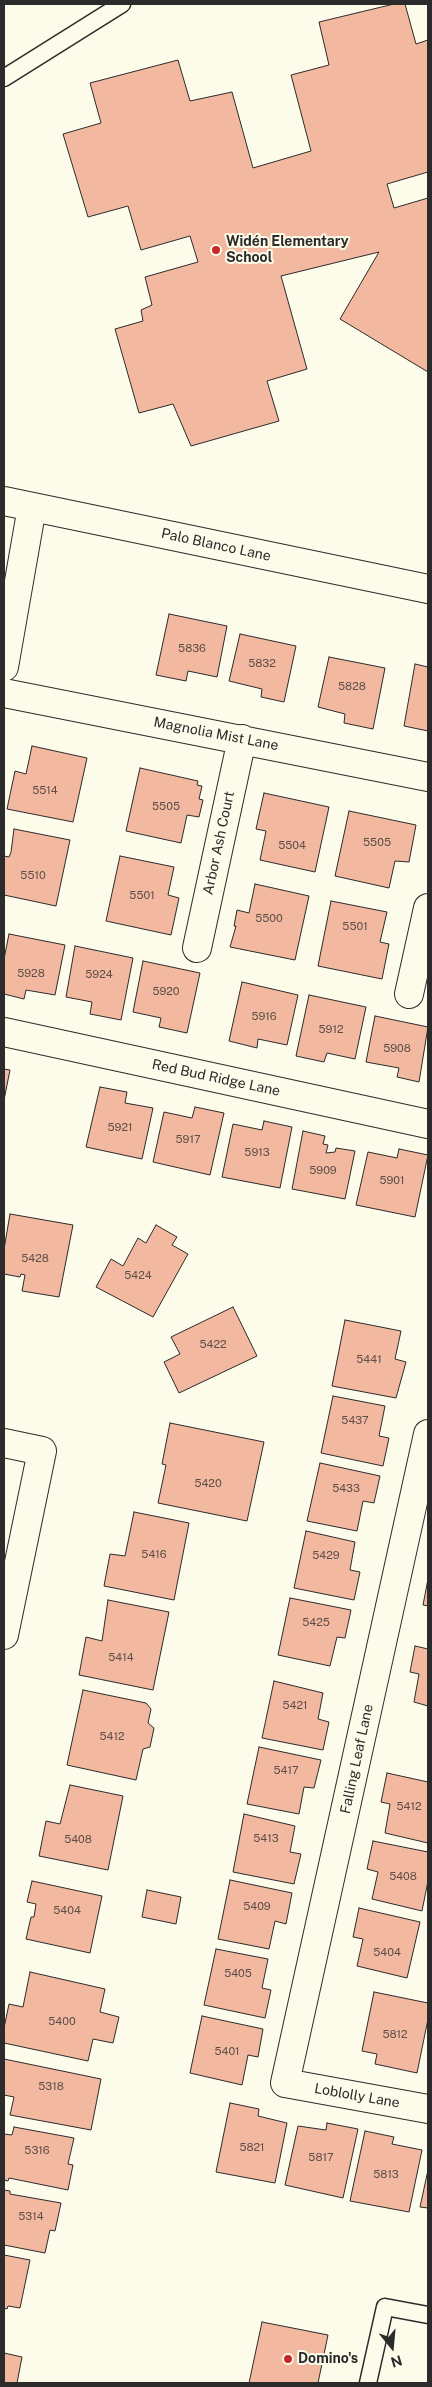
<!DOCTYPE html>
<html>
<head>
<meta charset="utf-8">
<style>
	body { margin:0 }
	#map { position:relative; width:432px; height:2387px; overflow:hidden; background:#fdfbea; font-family:"Public Sans",sans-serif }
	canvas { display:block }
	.frame { position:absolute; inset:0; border:5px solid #2b2b2b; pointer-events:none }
	.north { position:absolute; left:367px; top:2322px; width:50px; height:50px; -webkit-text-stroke:4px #fdfbea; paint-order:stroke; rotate:163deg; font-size:14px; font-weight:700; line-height:20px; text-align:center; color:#2b2b2b }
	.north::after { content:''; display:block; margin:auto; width:18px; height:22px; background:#2b2b2b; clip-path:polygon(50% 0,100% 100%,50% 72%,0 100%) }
</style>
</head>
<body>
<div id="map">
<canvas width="432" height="2387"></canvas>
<div class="frame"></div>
<div class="north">N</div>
</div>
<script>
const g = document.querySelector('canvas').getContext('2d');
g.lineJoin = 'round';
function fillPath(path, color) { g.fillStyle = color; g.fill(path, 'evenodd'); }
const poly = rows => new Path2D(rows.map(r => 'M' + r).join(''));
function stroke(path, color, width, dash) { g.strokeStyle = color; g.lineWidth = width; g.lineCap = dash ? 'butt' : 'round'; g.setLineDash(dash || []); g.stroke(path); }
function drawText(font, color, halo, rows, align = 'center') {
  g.font = font + ' "Public Sans",sans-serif'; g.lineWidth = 4; g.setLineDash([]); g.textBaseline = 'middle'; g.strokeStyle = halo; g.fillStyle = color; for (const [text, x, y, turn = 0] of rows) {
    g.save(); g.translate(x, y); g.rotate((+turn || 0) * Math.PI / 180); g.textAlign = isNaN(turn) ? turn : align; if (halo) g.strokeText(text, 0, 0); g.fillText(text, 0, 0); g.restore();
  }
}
const building = poly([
	[394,4,405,4,416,44,428,40,428,172,387,184,394,208,428,198,428,372,340,319,379,252,281,276,307,369,267,381,279,421,191,446,173,404,139,413,115,329,143,321,141,310,152,305,145,277,198,262,190,236,141,250,128,206,88,217,63,134,101,123,90,83,178,60,190,101,232,92,253,168,311,151,291,75,329,65,319,22,394,4],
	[169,614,227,626,217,677,188,671,186,681,156,675,169,614],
	[240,634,296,646,284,702,261,697,262,689,229,681,240,634],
	[329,657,385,668,373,729,344,723,345,714,318,707,329,657],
	[415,664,428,667,428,731,404,726,415,664],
	[32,746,87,758,73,822,7,809,15,771,26,774,32,746],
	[140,768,198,781,197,785,202,786,199,799,203,800,199,817,187,815,181,843,126,831,140,768],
	[264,793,329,807,315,872,260,860,266,831,256,829,264,793],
	[349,811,416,825,409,862,395,861,389,888,335,876,349,811],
	[14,829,70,840,56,906,4,895,4,856,9,857,11,852,14,829],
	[120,856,174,867,168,895,179,898,171,935,106,921,120,856],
	[255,884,309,896,295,960,230,947,236,926,234,926,237,910,249,913,255,884],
	[331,901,387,912,380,942,389,944,382,979,318,966,331,901],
	[9,934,65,945,55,995,26,990,24,999,4,994,4,959,9,934],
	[75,946,133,958,121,1020,90,1014,92,1002,66,997,75,946],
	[143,961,200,973,187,1033,159,1027,161,1018,133,1012,143,961],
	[242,982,298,995,287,1045,258,1039,257,1048,229,1041,242,982],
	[309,995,366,1007,355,1059,327,1053,324,1062,296,1056,309,995],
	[375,1016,428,1027,419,1082,397,1077,399,1068,366,1062,375,1016],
	[4,1069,10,1070,4,1100,4,1069],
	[100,1087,127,1092,125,1103,153,1108,142,1159,86,1147,100,1087],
	[195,1107,224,1113,210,1175,153,1162,164,1112,192,1118,195,1107],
	[264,1121,292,1127,280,1188,222,1177,233,1124,262,1130,264,1121],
	[303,1131,325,1136,323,1144,328,1145,326,1153,335,1152,336,1148,355,1151,345,1199,292,1189,303,1131],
	[399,1149,428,1155,415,1217,356,1205,368,1152,397,1158,399,1149],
	[10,1214,73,1225,59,1297,22,1291,25,1275,21,1274,20,1277,4,1274,4,1249,10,1214],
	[156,1225,177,1237,172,1245,188,1254,153,1317,96,1287,111,1259,123,1266,138,1238,146,1243,156,1225],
	[233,1307,257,1356,179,1393,164,1362,180,1354,171,1337,233,1307],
	[345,1320,401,1331,395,1359,406,1362,396,1398,332,1386,345,1320],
	[333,1396,385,1406,379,1436,389,1438,383,1466,321,1453,333,1396],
	[170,1423,264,1442,247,1521,158,1503,166,1465,162,1464,170,1423],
	[320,1463,380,1476,374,1503,363,1501,357,1531,307,1521,320,1463],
	[134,1512,189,1523,174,1600,104,1586,110,1554,125,1556,134,1512],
	[306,1531,355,1542,350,1570,360,1572,354,1600,294,1588,306,1531],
	[428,1579,428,1606,423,1605,428,1579],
	[290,1598,351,1610,345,1638,337,1637,330,1666,278,1655,290,1598],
	[108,1600,169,1612,153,1690,79,1675,86,1637,102,1641,108,1600],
	[415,1646,428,1649,428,1706,414,1702,419,1674,410,1672,415,1646],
	[274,1681,323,1693,318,1719,329,1722,323,1750,262,1738,274,1681],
	[83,1690,146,1703,151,1709,148,1723,154,1728,150,1747,143,1749,136,1780,67,1765,83,1690],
	[259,1747,321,1760,314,1788,304,1787,299,1814,247,1804,259,1747],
	[387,1773,428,1782,428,1843,385,1833,390,1804,381,1802,387,1773],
	[70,1785,123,1796,108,1870,39,1856,46,1821,60,1824,70,1785],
	[244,1814,295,1826,290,1852,301,1854,294,1884,233,1872,244,1814],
	[373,1841,428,1852,428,1881,422,1911,372,1899,378,1872,367,1869,373,1841],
	[230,1880,292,1893,286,1924,275,1921,269,1949,218,1939,230,1880],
	[32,1881,102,1896,90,1953,26,1939,31,1917,34,1917,36,1904,27,1902,32,1881],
	[147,1890,181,1897,176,1924,142,1917,147,1890],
	[359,1908,420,1922,407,1978,357,1966,363,1939,353,1937,359,1908],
	[216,1949,268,1959,262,1988,271,1990,265,2018,204,2005,216,1949],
	[30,1972,105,1989,100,2012,119,2017,113,2043,93,2039,88,2061,4,2043,4,2028,9,2004,23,2007,30,1972],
	[374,1992,428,2003,428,2019,417,2073,375,2064,377,2054,362,2051,374,1992],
	[202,2016,263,2029,258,2057,248,2055,242,2085,190,2073,202,2016],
	[4,2059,101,2079,91,2130,10,2115,14,2097,4,2095,4,2059],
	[230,2103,259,2109,258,2116,287,2123,275,2183,216,2172,230,2103],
	[327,2123,358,2129,343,2198,285,2185,298,2126,326,2130,327,2123],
	[14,2127,74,2138,68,2164,73,2165,68,2190,9,2178,8,2181,4,2180,4,2134,12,2135,14,2127],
	[365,2131,394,2137,392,2144,422,2150,409,2212,350,2201,365,2131],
	[428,2170,428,2208,420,2207,428,2170],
	[4,2190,10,2191,10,2194,61,2203,55,2231,50,2230,45,2253,4,2245,4,2190],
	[4,2255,30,2260,20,2308,8,2306,7,2309,4,2308,4,2255],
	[262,2322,328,2335,318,2383,249,2383,262,2322],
	[4,2353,22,2357,17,2383,4,2383,4,2353]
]);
fillPath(building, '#f2b8a0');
stroke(building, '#2b2b2b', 1);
const lane = poly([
	[4,78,122,4],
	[368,2383,385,2307,428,2315]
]);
const street = poly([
	[4,501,428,589],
	[4,667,32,507],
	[4,693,428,777],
	[197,948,242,739],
	[409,994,428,908],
	[4,1032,428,1124],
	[428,1434,285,2083,428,2109],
	[4,1443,42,1451,4,1635]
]);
stroke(lane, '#2b2b2b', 19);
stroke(street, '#2b2b2b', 30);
stroke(lane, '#fdfbea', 16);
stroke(street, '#fdfbea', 28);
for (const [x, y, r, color] of [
	[216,250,5,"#c62828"],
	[288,2359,5,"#c62828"]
]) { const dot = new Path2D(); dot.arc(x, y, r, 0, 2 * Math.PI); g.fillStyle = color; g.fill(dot); stroke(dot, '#fdfbea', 2); }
drawText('11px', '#5d4e48', null, [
	["5836",192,649],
	["5832",262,664],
	["5828",352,687],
	["5514",45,791],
	["5505",166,807],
	["5505",377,843],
	["5504",292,846],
	["5510",33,876],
	["5501",142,896],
	["5500",269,919],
	["5501",355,927],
	["5928",31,974],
	["5924",99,975],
	["5920",166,992],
	["5916",264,1017],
	["5912",331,1030],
	["5908",397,1049],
	["5921",120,1128],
	["5917",188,1140],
	["5913",257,1153],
	["5909",323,1171],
	["5901",392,1181],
	["5428",35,1259],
	["5424",138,1276],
	["5422",213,1345],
	["5441",369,1360],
	["5437",355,1421],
	["5420",208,1484],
	["5433",346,1489],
	["5416",154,1555],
	["5429",326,1556],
	["5425",316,1623],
	["5414",121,1658],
	["5421",295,1706],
	["5412",112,1737],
	["5417",286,1771],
	["5412",409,1807],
	["5413",266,1839],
	["5408",78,1840],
	["5408",403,1877],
	["5409",257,1907],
	["5404",67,1911],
	["5404",387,1953],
	["5405",238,1974],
	["5400",62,2022],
	["5812",395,2035],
	["5401",227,2052],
	["5318",51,2087],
	["5821",252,2148],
	["5316",37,2151],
	["5817",321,2158],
	["5813",386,2175],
	["5314",31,2217]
]);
drawText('bold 14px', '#2b2b2b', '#fdfbea', [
	["Widén Elementary",226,242],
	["School",226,258],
	["Domino's",298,2359]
], 'left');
drawText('14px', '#2b2b2b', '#fdfbea', [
	["Palo Blanco Lane",216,545,12],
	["Magnolia Mist Lane",216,734,11],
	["Arbor Ash Court",219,843,-78],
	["Red Bud Ridge Lane",216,1078,12],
	["Falling Leaf Lane",357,1759,-78],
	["Loblolly Lane",357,2096,10]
]);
</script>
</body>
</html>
